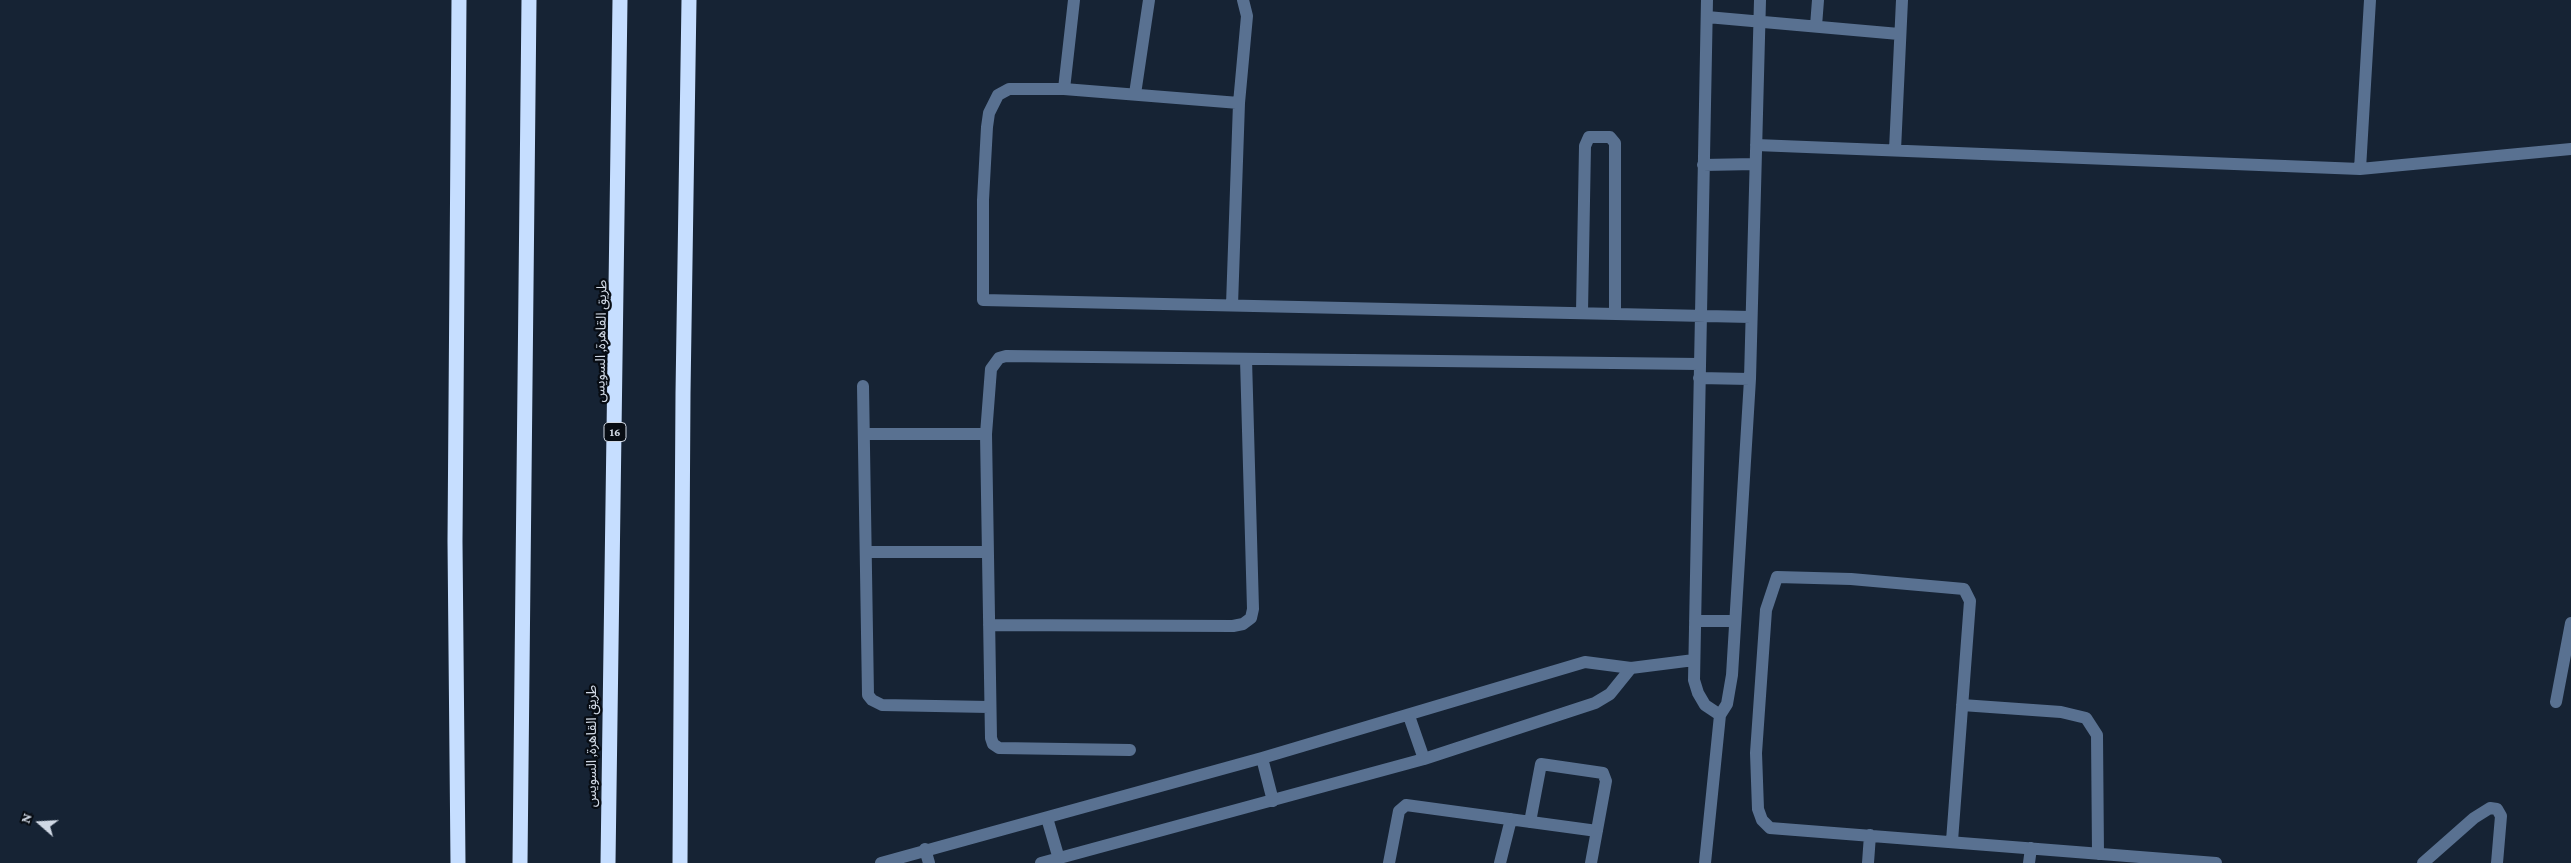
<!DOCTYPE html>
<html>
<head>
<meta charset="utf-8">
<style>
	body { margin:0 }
	#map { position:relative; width:2571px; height:863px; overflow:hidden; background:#162334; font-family:"Crimson Pro",serif }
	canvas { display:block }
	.north { position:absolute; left:15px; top:798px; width:50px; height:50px; -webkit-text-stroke:4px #070c13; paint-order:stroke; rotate:289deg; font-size:14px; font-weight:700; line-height:20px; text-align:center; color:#d0d8e4 }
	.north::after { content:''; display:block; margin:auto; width:18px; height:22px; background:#d0d8e4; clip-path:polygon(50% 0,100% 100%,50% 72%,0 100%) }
</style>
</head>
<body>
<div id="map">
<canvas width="2571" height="863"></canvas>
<div class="north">N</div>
</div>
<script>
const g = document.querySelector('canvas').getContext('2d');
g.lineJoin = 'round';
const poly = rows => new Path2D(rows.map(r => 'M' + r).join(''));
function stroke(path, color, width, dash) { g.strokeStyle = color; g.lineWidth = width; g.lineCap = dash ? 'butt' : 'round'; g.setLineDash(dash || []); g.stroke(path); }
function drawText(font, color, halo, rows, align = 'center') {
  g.font = font + ' "Crimson Pro","Noto Sans Arabic",serif'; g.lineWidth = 4.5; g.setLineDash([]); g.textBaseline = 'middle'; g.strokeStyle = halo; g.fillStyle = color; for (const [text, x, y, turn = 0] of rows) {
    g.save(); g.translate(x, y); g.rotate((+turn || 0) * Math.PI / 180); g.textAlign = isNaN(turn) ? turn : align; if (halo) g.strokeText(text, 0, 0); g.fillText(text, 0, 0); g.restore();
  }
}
stroke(poly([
	[1707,0,1694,680,1698,693,1705,705,1720,715],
	[1707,17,1899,34],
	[1816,26,1818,0],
	[1064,89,1074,0],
	[1135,94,1149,0],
	[1239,103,1064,89,1009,89,998,95,989,113,987,127,983,200,983,300,1751,317],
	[1756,145,2360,169,2571,149],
	[1895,150,1902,0],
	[1703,165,1755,164],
	[2360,169,2370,0],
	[1232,305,1239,103,1247,16,1243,0],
	[1582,312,1585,146,1589,137,1610,137,1615,143,1615,313],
	[1699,378,1750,379],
	[863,386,868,695,872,700,882,705,989,707],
	[864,434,986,434],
	[866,552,988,552],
	[1695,621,1735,621],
	[989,625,1233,626,1243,624,1251,618,1253,609,1246,359],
	[2556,702,2571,623],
	[1962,705,2061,712,2086,718,2097,735,2098,854],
	[1409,716,1424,759],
	[1130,750,999,748,993,744,991,738,986,434,991,369,999,358,1006,356,1699,364],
	[1262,758,1273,801],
	[1047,818,1059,859],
	[1530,822,1541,764,1603,773,1606,781,1591,863],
	[1952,841,1970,601,1964,589,1851,579,1777,577,1766,610,1756,753,1758,809,1762,820,1770,828,2216,863],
	[925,849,929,863],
	[881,863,1262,758,1585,662,1631,668,1694,660],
	[1041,863,1424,759,1595,703,1610,694,1631,668],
	[1389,863,1399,811,1406,805,1597,831],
	[1500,863,1511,819],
	[1705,863,1720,715,1727,704,1732,675,1750,379,1760,0],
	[1868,863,1870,835],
	[2029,863,2031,848],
	[2423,863,2474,818,2490,808,2497,809,2501,816,2497,863]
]), '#597191', 12);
stroke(poly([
	[458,863,455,541,459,0],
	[520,863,529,0],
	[608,863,620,0],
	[680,863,683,393,689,0]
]), '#c6deff', 15);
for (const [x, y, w] of [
	[615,432,22]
]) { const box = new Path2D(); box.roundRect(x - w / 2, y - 9.5, w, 19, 4); g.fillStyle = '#070c13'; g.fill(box); stroke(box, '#d0d8e4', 1); }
drawText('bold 12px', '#d0d8e4', null, [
	["16",615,432]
]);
drawText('14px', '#d0d8e4', '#070c13', [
	["طريق القاهرة, السويس",601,341,-89],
	["طريق القاهرة, السويس",592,746,-90]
]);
</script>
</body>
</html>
